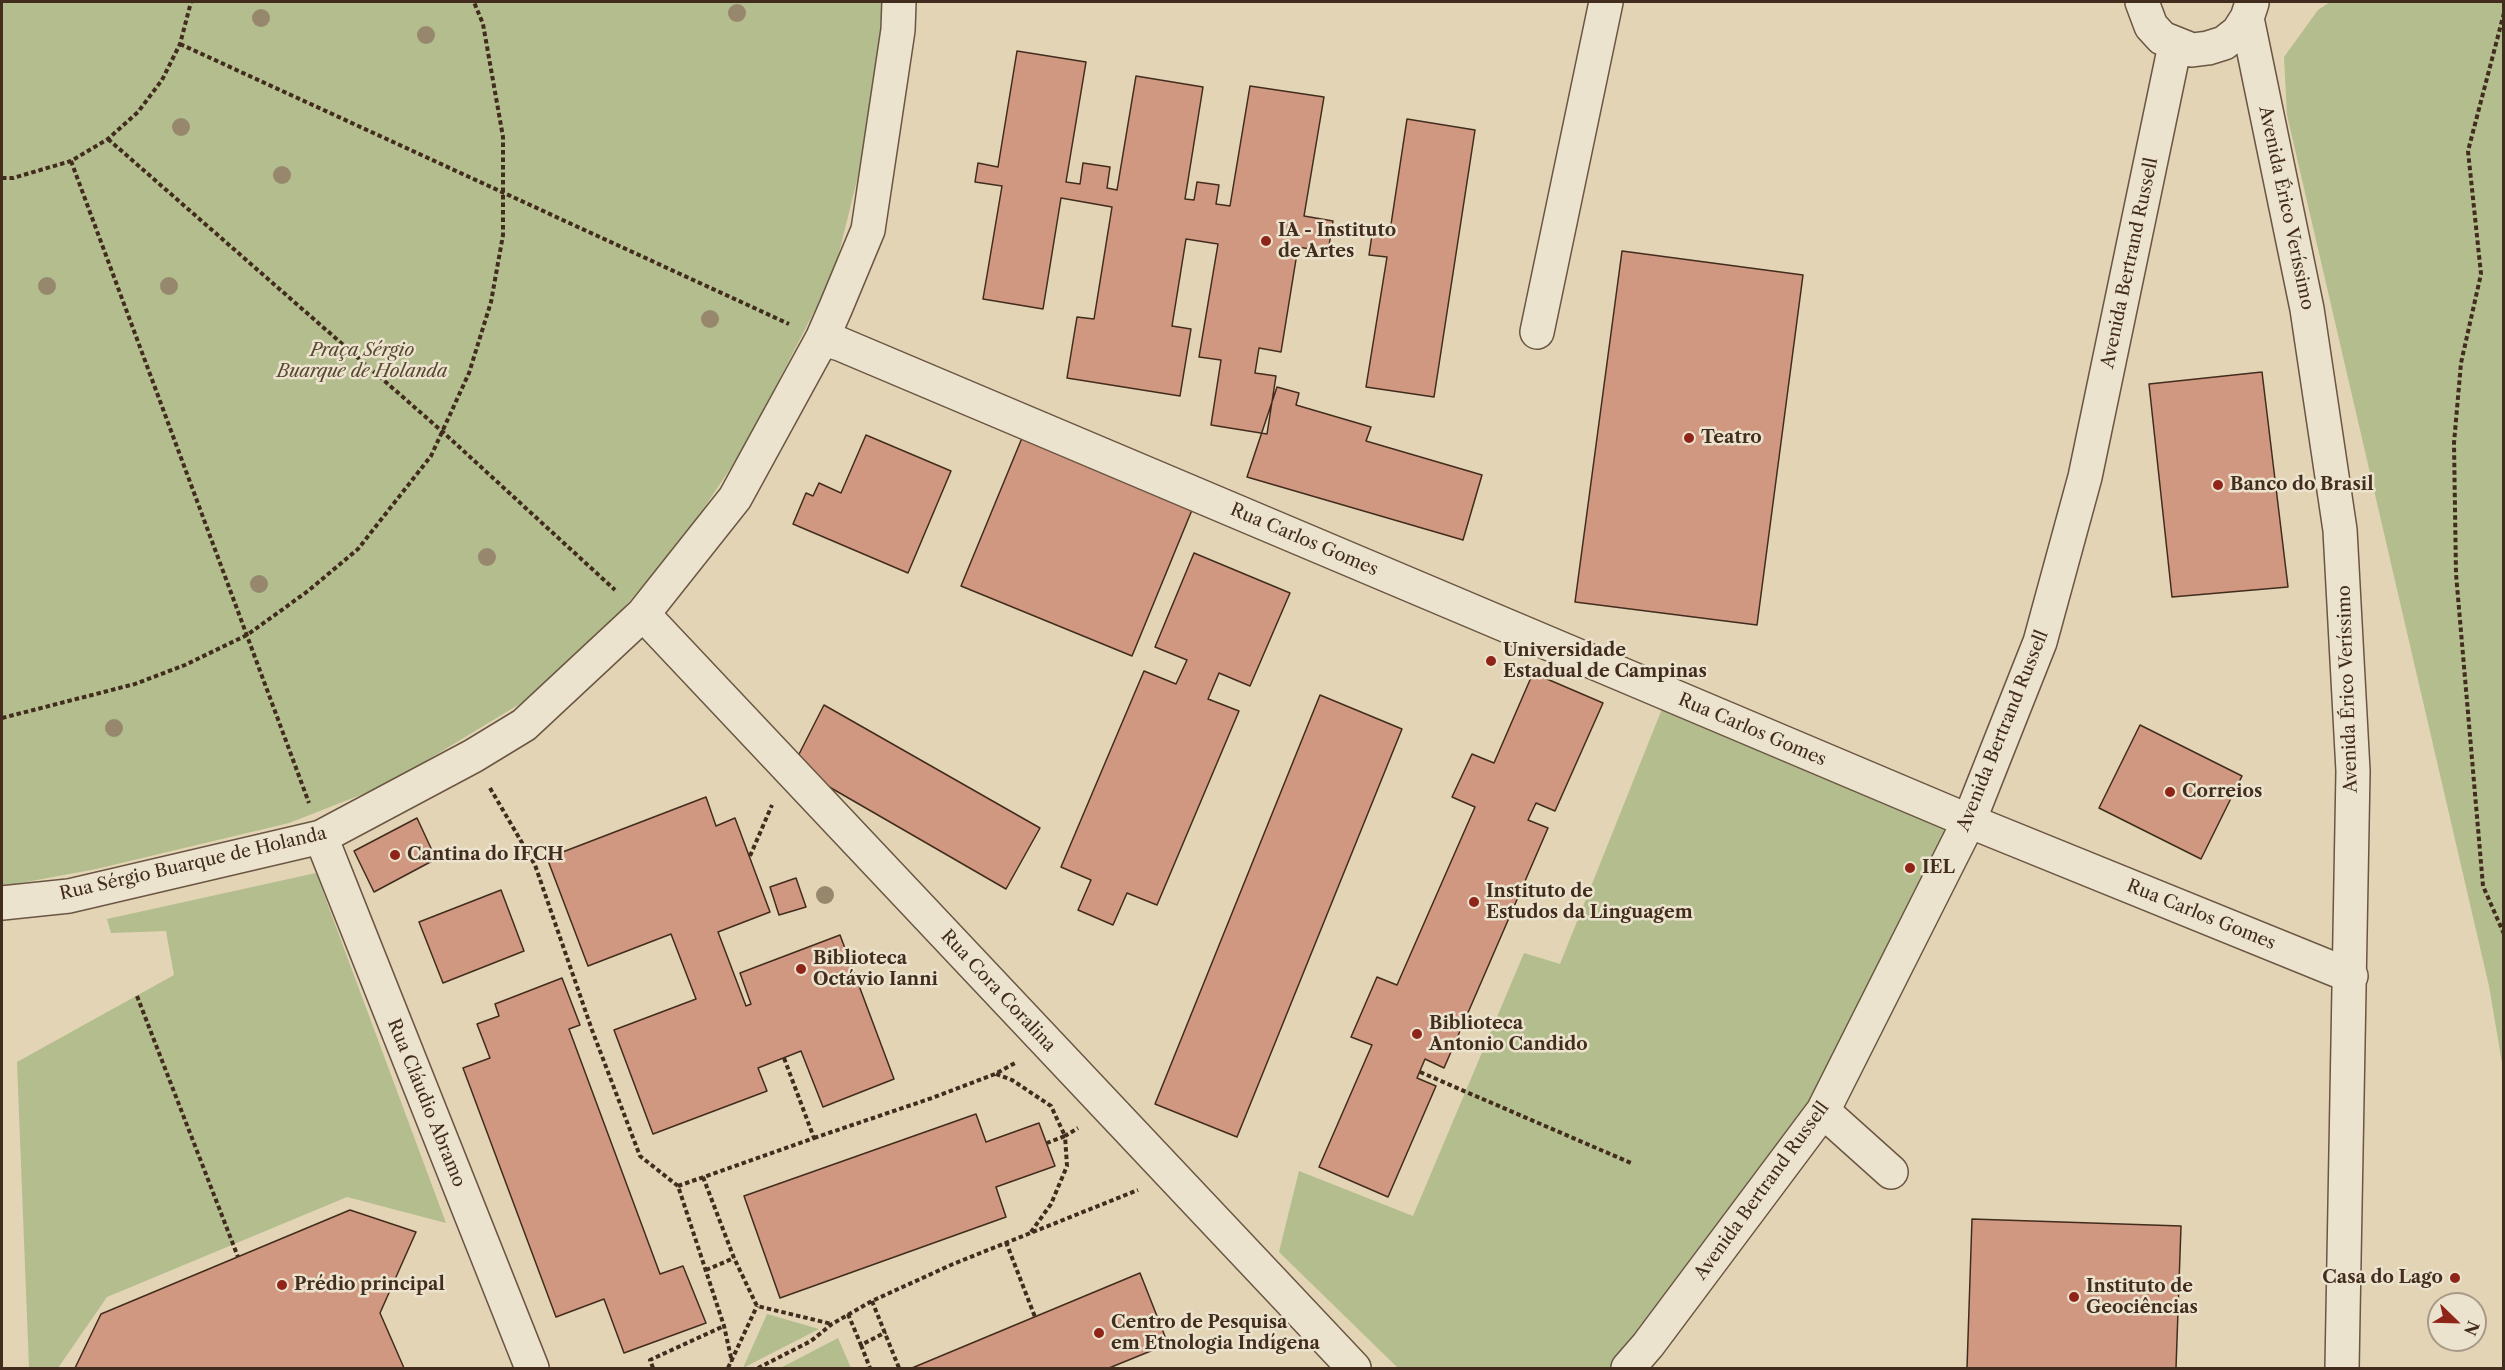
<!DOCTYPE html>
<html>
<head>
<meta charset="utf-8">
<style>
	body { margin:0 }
	#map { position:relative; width:2505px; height:1370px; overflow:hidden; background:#e2d4b4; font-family:"Libre Caslon Text",serif }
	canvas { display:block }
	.frame { position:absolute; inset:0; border:3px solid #422c1d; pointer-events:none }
	.north { position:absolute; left:2427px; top:1292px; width:60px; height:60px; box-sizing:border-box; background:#ece3ce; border:2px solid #a89a87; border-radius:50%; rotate:113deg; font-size:16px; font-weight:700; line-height:24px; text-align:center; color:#422c1d }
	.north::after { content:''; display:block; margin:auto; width:21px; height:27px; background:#8f2418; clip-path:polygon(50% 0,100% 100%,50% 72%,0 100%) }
</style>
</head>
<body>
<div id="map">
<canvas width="2505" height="1370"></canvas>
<div class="frame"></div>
<div class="north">N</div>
</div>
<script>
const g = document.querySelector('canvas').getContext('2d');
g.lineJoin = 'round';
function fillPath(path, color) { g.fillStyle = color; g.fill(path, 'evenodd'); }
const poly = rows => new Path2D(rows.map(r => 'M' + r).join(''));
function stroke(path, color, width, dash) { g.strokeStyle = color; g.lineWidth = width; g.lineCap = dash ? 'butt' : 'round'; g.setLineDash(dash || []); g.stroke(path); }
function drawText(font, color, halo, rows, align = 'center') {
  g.font = font + ' "Libre Caslon Text",serif'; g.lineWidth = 5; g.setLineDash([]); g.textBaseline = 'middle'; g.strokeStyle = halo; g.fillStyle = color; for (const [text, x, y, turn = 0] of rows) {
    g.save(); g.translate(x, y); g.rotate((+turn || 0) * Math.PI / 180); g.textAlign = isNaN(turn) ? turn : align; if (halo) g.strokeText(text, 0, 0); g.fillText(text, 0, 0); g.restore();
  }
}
fillPath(poly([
	[2,2,882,2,879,55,858,176,834,273,744,448,682,541,613,620,523,702,386,785,289,823,96,869,10,885,2,885],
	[2330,2,2503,2,2503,1069,2489,986,2287,115,2284,57,2318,10],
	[1668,694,1969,821,1823,1111,1617,1368,1398,1368,1279,1252,1299,1171,1413,1216,1524,953,1560,964],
	[316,873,446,1223,347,1197,107,1297,58,1368,29,1368,17,1062,174,975,166,931,111,933,107,919],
	[767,1314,819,1329,743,1368],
	[838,1338,851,1368,780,1368,792,1362]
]), '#b3bd8d');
const building = poly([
	[1017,51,1086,62,1066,182,1080,184,1083,163,1110,167,1107,188,1117,190,1136,76,1203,87,1185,199,1194,200,1197,182,1219,185,1216,204,1230,206,1250,86,1324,97,1304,216,1333,221,1328,252,1298,247,1281,352,1259,348,1255,373,1276,376,1267,434,1211,425,1221,360,1199,357,1218,244,1186,239,1172,326,1191,329,1180,396,1067,378,1077,317,1094,319,1112,207,1061,198,1043,309,983,299,1002,186,975,182,978,163,998,167,1017,51],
	[1407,119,1475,130,1434,397,1366,387,1387,257,1369,255,1373,228,1390,231,1407,119],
	[1622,251,1803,275,1757,625,1575,602,1622,251],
	[2262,372,2288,587,2172,597,2149,384,2262,372],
	[1277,387,1299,393,1296,405,1371,427,1366,441,1482,475,1463,540,1247,477,1277,387],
	[866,435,951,471,908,573,793,524,806,493,813,496,819,483,841,493,866,435],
	[1022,438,1192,510,1132,656,961,586,1022,438],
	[1194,553,1290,593,1250,686,1219,673,1208,699,1239,711,1157,905,1127,893,1113,925,1078,910,1091,880,1061,867,1144,671,1176,684,1187,660,1155,647,1194,553],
	[1533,673,1603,703,1555,811,1536,803,1528,820,1548,828,1444,1068,1425,1059,1417,1078,1436,1086,1388,1197,1319,1167,1372,1045,1351,1037,1377,977,1397,985,1475,807,1452,797,1472,754,1494,763,1533,673],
	[1320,695,1402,729,1237,1137,1155,1104,1320,695],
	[824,705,1040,828,1006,889,793,766,824,705],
	[2140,725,2242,776,2201,859,2099,808,2140,725],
	[706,797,716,826,735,818,770,912,718,932,746,1006,751,1004,740,973,840,935,894,1079,823,1107,801,1051,758,1068,767,1091,653,1134,614,1030,696,999,671,934,588,966,547,858,706,797],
	[417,818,436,859,374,892,354,851,417,818],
	[796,878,806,907,779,915,770,887,796,878],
	[501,890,524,951,443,983,419,922,501,890],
	[562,978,580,1025,569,1029,660,1274,683,1266,706,1323,624,1353,604,1299,556,1317,463,1068,490,1058,477,1024,499,1016,495,1004,562,978],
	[976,1114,986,1142,1039,1123,1055,1166,996,1187,1006,1217,780,1298,744,1196,976,1114],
	[350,1210,416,1232,380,1313,404,1368,75,1368,101,1314,350,1210],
	[1972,1219,2181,1226,2176,1368,1967,1368,1972,1219],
	[1140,1273,1168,1344,1109,1368,912,1368,1140,1273]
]);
fillPath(building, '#d19881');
stroke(building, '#422c1d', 1.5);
const minor = poly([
	[2142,2,2151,26,2162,38,2192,50,2208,48,2224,43,2238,32,2247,18,2252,3],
	[2247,18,2307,309,2340,530,2353,771,2342,1368],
	[1537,332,1606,2],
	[822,339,840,344,1969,821,2351,976],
	[643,614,1354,1368],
	[321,837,532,1368],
	[2,903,69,896,321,837,473,756,524,725,643,614,735,498,822,339,836,307,868,230,898,30,899,2],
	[1823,1111,1891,1172],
	[1628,1368,1648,1345,1823,1111,1969,821,2040,642,2085,477,2175,45]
]);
stroke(minor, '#6a5643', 36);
stroke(poly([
	[2504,13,2468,151,2481,274,2461,363,2454,443,2456,574,2483,886,2504,934],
	[180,44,789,324],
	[108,139,444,433,615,590],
	[71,161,309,803],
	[2,178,13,178,71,161,108,139,138,112,162,80,180,44,191,2],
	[2,718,135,684,185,665,247,635,308,591,358,549,431,456,469,373,491,302,503,235,503,137,483,24,474,2],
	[490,788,535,865,592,1030,640,1156,678,1186,724,1326,732,1362],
	[750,856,772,805],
	[137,996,238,1257],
	[1420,1072,1631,1163],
	[996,1074,1012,1080,1051,1106,1065,1136,1047,1143],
	[814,1138,932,1098,995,1074,1015,1063],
	[703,1177,734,1258,757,1306,832,1324],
	[678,1186,814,1138,784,1058],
	[1031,1232,1051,1204,1067,1166,1065,1136,1078,1128],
	[1006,1242,1035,1317],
	[706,1270,734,1258],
	[872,1301,899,1368],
	[848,1314,861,1345,886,1332],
	[861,1345,870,1368],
	[653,1368,650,1360,724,1326],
	[728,1368,757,1306],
	[758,1368,811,1341,832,1324,872,1301,953,1264,1138,1190]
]), '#422c1d', 4, [4.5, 3]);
stroke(minor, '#ece3ce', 33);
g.fillStyle = '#97886d';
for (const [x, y] of [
	[737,13],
	[261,18],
	[426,35],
	[181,127],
	[282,175],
	[47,286],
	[169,286],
	[710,319],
	[487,557],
	[259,584],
	[114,728],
	[825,895]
]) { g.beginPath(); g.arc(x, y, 9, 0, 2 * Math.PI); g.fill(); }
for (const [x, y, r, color] of [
	[1266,241,6,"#8f2418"],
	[1689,438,6,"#8f2418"],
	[2218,485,6,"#8f2418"],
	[1491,661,6,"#8f2418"],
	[2170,792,6,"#8f2418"],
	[395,855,6,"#8f2418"],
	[1910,868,6,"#8f2418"],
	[1474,902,6,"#8f2418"],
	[801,969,6,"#8f2418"],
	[1417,1034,6,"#8f2418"],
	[2455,1278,6,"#8f2418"],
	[282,1285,6,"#8f2418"],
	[2074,1297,6,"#8f2418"],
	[1099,1333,6,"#8f2418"]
]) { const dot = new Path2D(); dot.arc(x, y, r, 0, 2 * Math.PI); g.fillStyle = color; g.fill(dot); stroke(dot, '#ece3ce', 2); }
drawText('18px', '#422c1d', '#ece3ce', [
	["Avenida Érico Veríssimo",2286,208,78],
	["Avenida Bertrand Russell",2130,263,-78],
	["Rua Carlos Gomes",1304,540,23],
	["Avenida Érico Veríssimo",2348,689,-92],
	["Rua Carlos Gomes",1752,730,23],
	["Avenida Bertrand Russell",2003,731,-68],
	["Rua Sérgio Buarque de Holanda",193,864,-13],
	["Rua Carlos Gomes",2201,915,22],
	["Rua Cora Coralina",998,991,47],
	["Rua Cláudio Abramo",426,1103,68],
	["Avenida Bertrand Russell",1762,1191,-54]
]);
drawText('bold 18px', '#422c1d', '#ece3ce', [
	["IA - Instituto",1278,231],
	["de Artes",1278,252],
	["Teatro",1701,438],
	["Banco do Brasil",2230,485],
	["Universidade",1503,651],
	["Estadual de Campinas",1503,672],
	["Correios",2182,792],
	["Cantina do IFCH",407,855],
	["IEL",1922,868],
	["Instituto de",1486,892],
	["Estudos da Linguagem",1486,913],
	["Biblioteca",813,959],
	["Octávio Ianni",813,980],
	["Biblioteca",1429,1024],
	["Antonio Candido",1429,1045],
	["Casa do Lago",2443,1278,"right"],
	["Prédio principal",294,1285],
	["Instituto de",2086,1287],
	["Geociências",2086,1308],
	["Centro de Pesquisa",1111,1323],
	["em Etnologia Indígena",1111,1344]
], 'left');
drawText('italic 18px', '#594933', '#ece3ce', [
	["Praça Sérgio",362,351],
	["Buarque de Holanda",362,372]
]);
</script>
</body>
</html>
